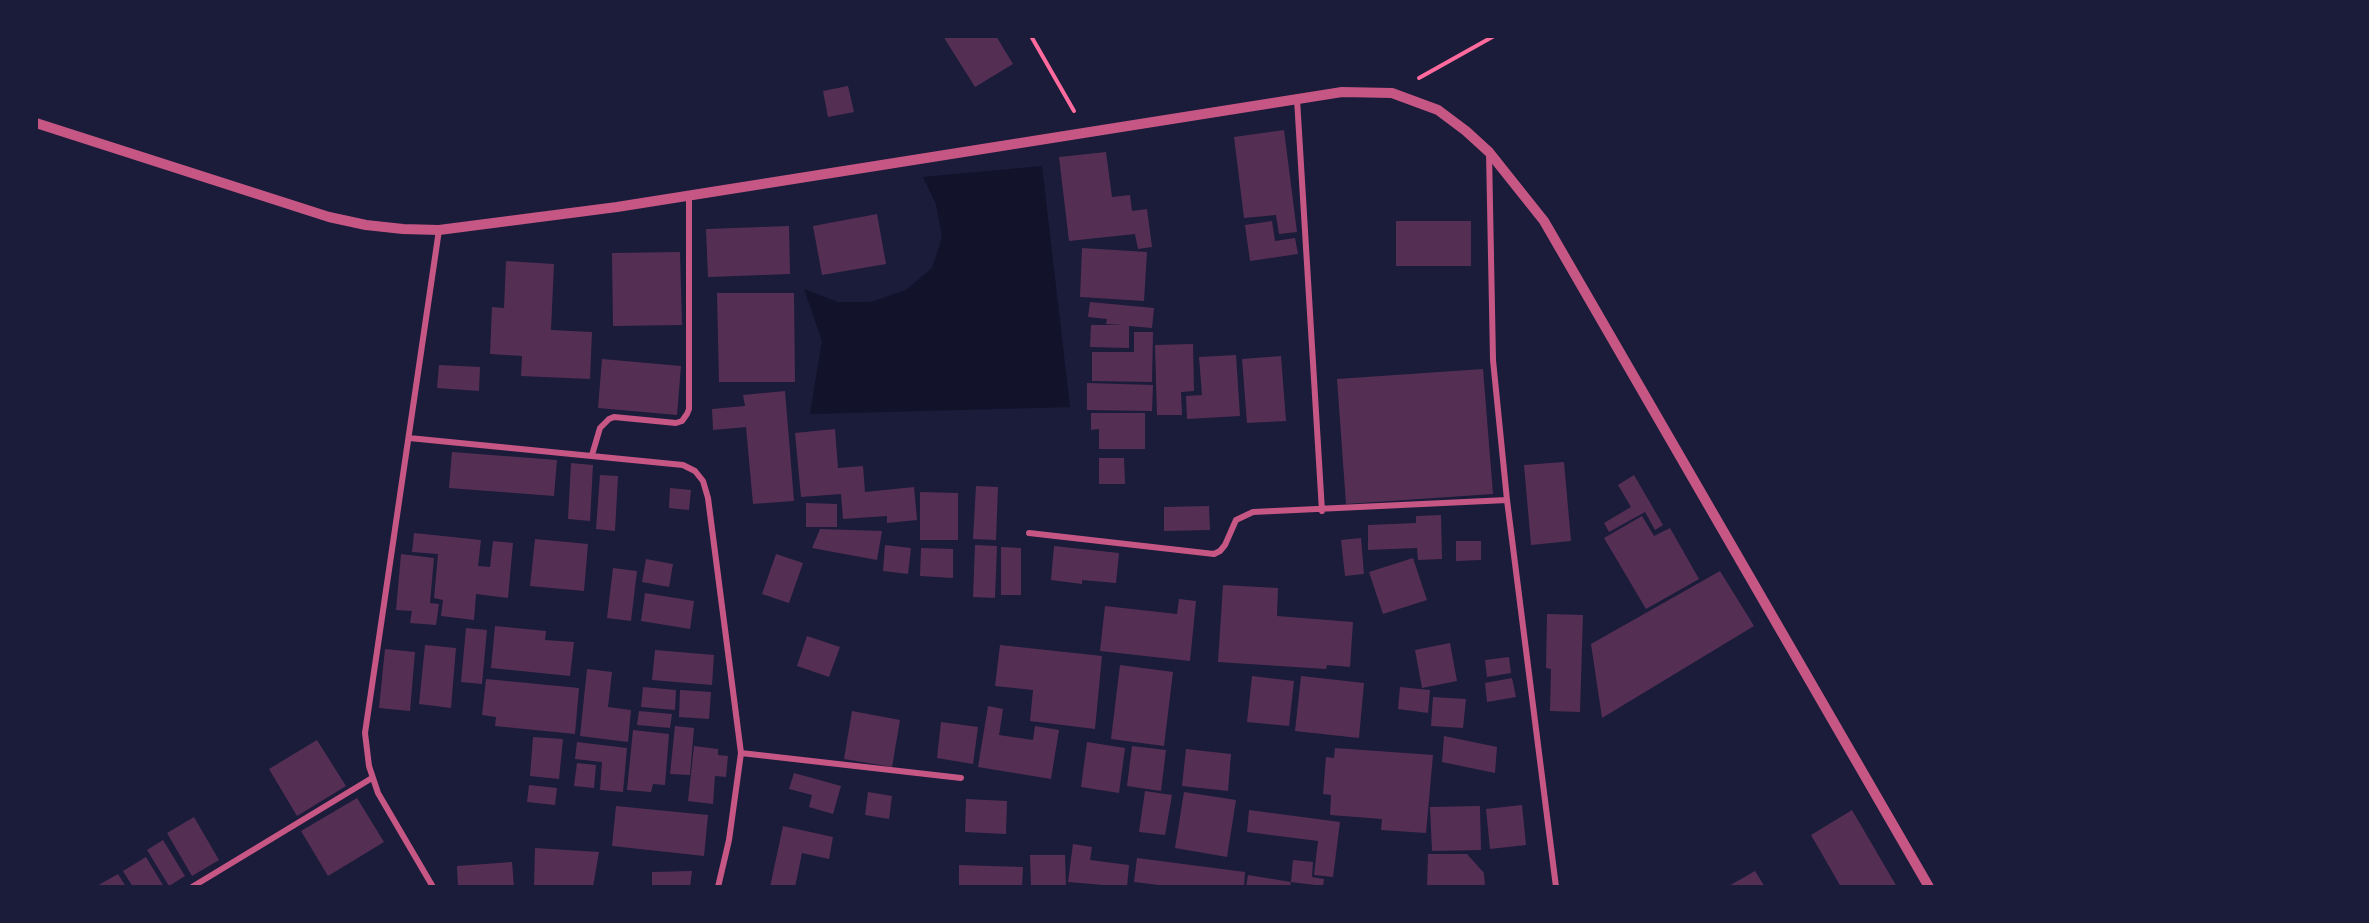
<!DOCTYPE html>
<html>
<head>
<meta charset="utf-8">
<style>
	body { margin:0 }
	#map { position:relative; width:2369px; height:923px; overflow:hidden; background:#1b1b3a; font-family:"Nunito Sans",sans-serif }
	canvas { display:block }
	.frame { position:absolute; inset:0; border:38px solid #1b1b3a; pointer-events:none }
</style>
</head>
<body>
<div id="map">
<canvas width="2369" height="923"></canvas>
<div class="frame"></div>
</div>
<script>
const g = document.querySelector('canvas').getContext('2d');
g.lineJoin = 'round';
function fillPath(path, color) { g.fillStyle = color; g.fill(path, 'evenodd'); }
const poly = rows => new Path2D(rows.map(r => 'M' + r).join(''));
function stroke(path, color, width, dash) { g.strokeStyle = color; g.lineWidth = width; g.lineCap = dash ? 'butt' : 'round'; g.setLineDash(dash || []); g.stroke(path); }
fillPath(poly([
	[1042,166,1070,407,810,414,822,341,804,289,838,302,871,302,906,290,932,268,942,237,936,204,923,177]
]), '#12122b');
fillPath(poly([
	[943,36,996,36,1013,64,975,87],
	[848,86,854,112,828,117,823,91],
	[1284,130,1297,232,1279,234,1276,215,1244,218,1234,137],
	[1106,152,1112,197,1130,195,1132,211,1147,209,1152,247,1138,249,1135,234,1069,241,1059,157],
	[877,214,886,264,822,275,813,226],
	[1272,221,1275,241,1295,238,1298,254,1250,261,1245,225],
	[1396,221,1471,221,1471,266,1396,266],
	[789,226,790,274,708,277,706,229],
	[1082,248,1147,252,1144,301,1080,297],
	[680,252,682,325,613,326,612,253],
	[506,261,554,264,551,330,592,332,590,379,521,376,522,356,490,354,492,307,504,308],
	[717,293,794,293,795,382,719,382],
	[1090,302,1154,308,1152,328,1129,326,1129,348,1090,347,1091,325,1123,325,1106,324,1107,319,1088,317],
	[1134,332,1153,332,1152,382,1092,381,1092,352,1134,352],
	[1193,344,1194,391,1181,392,1182,415,1157,415,1155,345],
	[1236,355,1240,416,1187,419,1186,396,1202,395,1199,357],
	[1281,356,1286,421,1247,423,1242,359],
	[602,359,681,366,677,415,598,408],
	[439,365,480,367,479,391,437,388],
	[1483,369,1493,494,1346,504,1337,379],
	[1087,383,1153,385,1152,411,1087,410],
	[785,391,794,501,753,504,746,427,713,430,712,409,745,406,743,395],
	[1091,413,1145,413,1145,449,1099,449,1099,429,1091,430],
	[835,429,838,468,863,466,865,492,914,487,917,520,887,523,887,516,843,519,841,494,801,497,795,433],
	[452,452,557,460,554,496,449,488],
	[1099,458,1124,458,1125,484,1099,484],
	[1564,462,1571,541,1531,545,1524,465],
	[571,463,593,465,590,521,568,519],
	[600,475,618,476,615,531,596,529],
	[1634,475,1663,525,1655,530,1645,512,1609,532,1604,523,1631,507,1618,485],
	[976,486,998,487,996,540,973,539],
	[670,488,691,490,689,510,669,508],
	[920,492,958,493,958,540,920,540],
	[806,503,837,504,837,527,806,527],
	[1209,506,1210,530,1164,531,1164,507],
	[1441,515,1442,559,1418,560,1417,548,1368,550,1368,525,1416,523,1416,516],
	[1642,516,1654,536,1670,528,1699,579,1646,609,1604,538],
	[820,529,882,531,877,560,812,548],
	[414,533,481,540,478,566,490,567,493,541,513,543,508,598,476,594,474,620,441,616,443,600,434,598,438,554,412,552],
	[1361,538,1364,574,1345,576,1341,540],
	[535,539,588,544,584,591,530,586],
	[1456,541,1481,541,1481,560,1456,561],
	[885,545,911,548,908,574,883,571],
	[975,545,997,546,995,598,973,597],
	[1054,546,1119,553,1116,583,1082,580,1082,584,1051,580],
	[1001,547,1021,548,1021,595,1001,595],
	[921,548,953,549,953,578,920,576],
	[401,554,434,558,430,603,439,604,436,625,410,623,412,611,396,610],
	[776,554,803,563,789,603,762,594],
	[1413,558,1427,600,1383,614,1369,572],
	[646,559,673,564,669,587,642,582],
	[613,568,637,571,631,621,607,618],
	[1720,571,1754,626,1602,718,1591,644],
	[1223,585,1278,588,1277,616,1353,622,1350,667,1327,665,1326,669,1218,662],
	[645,593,694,601,690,629,641,621],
	[1179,599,1196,601,1190,661,1100,651,1105,606,1177,614],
	[1547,614,1583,615,1580,712,1550,711,1551,669,1546,668],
	[495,626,546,631,545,640,574,642,570,676,491,668],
	[466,628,487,630,482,684,461,682],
	[807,636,840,647,829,677,797,666],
	[1450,643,1457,681,1422,688,1415,650],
	[425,645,456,648,451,708,419,704],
	[1000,645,1102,656,1095,729,1030,721,1033,690,995,686],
	[385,649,415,652,410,711,379,708],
	[655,650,714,655,712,685,652,680],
	[1509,657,1511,673,1487,677,1485,660],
	[1120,665,1173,672,1164,746,1111,739],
	[587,669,612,672,608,707,631,710,628,742,580,736],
	[1252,676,1294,681,1289,726,1247,722],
	[1301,676,1364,683,1359,738,1295,731],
	[1512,678,1516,697,1487,702,1485,683],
	[486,679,579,688,575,734,495,726,496,717,482,715],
	[643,687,676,690,675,710,641,707],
	[1400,687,1430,690,1428,713,1398,709],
	[680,690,711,692,709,719,679,717],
	[1433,697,1466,699,1463,728,1431,726],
	[988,706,1003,709,999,735,1033,740,1035,726,1059,730,1051,779,978,767],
	[639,711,672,714,670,728,637,725],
	[852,711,900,720,892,767,844,759],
	[941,722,978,727,973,764,937,758],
	[675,726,694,728,690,775,670,774],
	[633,730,669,734,665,785,653,784,651,792,627,790],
	[1444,736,1497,747,1495,773,1442,762],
	[533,737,563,739,559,779,530,776],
	[317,740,346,786,297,816,269,769],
	[577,742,627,748,623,792,600,790,602,762,575,759],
	[1087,742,1125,748,1119,793,1081,787],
	[694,746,718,749,718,755,728,756,726,777,715,776,713,804,688,801],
	[1132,746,1166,750,1161,791,1127,786],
	[1335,748,1433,755,1426,833,1381,830,1382,819,1330,815,1331,795,1323,794,1326,757,1334,758],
	[1186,749,1231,754,1228,791,1182,786],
	[577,763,596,765,594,788,574,786],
	[794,773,841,786,833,814,809,807,812,795,789,789],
	[529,785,557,788,555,805,527,802],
	[1145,791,1172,795,1165,835,1139,832],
	[868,792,892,796,889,819,865,815],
	[1184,792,1236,800,1227,857,1175,848],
	[357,798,384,842,328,876,301,831],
	[966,799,1007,801,1006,834,965,832],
	[1522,805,1526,845,1490,849,1486,809],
	[616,806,708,815,704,856,612,846],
	[1480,806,1481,850,1432,851,1430,807],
	[1249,810,1340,822,1333,877,1314,875,1318,841,1247,832],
	[1852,810,1897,887,1841,887,1811,835],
	[194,817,219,860,192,876,167,833],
	[783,826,833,837,829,859,802,853,795,887,770,887],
	[163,840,185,876,169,886,147,850],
	[1073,844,1092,847,1090,860,1129,865,1127,887,1068,882],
	[535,848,599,852,593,887,534,887],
	[1428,854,1467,854,1484,873,1485,887,1427,887],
	[1030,855,1065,855,1066,887,1031,887],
	[146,857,164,887,133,887,123,871],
	[1137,858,1245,872,1244,887,1175,887,1134,882],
	[1293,860,1313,862,1312,877,1324,879,1323,886,1291,882],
	[512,862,514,887,458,887,457,866],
	[959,865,1023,867,1022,887,959,887],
	[692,871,690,887,652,887,652,872],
	[1755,871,1765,887,1727,887],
	[118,874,126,887,95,887],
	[1248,875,1291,882,1290,887,1246,887]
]), '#542f53');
stroke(poly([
	[1031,36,1074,111],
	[1419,78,1494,36]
]), '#ff6b9d', 4);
stroke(poly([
	[1297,99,1322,511],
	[1489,152,1493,360,1507,500,1556,887],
	[409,438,683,465,695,471,703,481,708,498,741,753,729,840,718,887],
	[592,455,600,428,609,419,614,417,676,423,682,421,687,414,689,409,689,196],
	[1029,533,1214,554,1220,551,1225,545,1236,520,1253,512,1507,500],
	[741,753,961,778],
	[192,887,372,778],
	[433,887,378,793,369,766,365,733,439,230]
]), '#c65784', 6);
stroke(poly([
	[36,123,329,217,366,225,403,229,439,230,617,207,1342,92,1392,93,1438,110,1466,131,1489,152,1544,221,1929,887]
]), '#c65784', 10);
</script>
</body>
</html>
